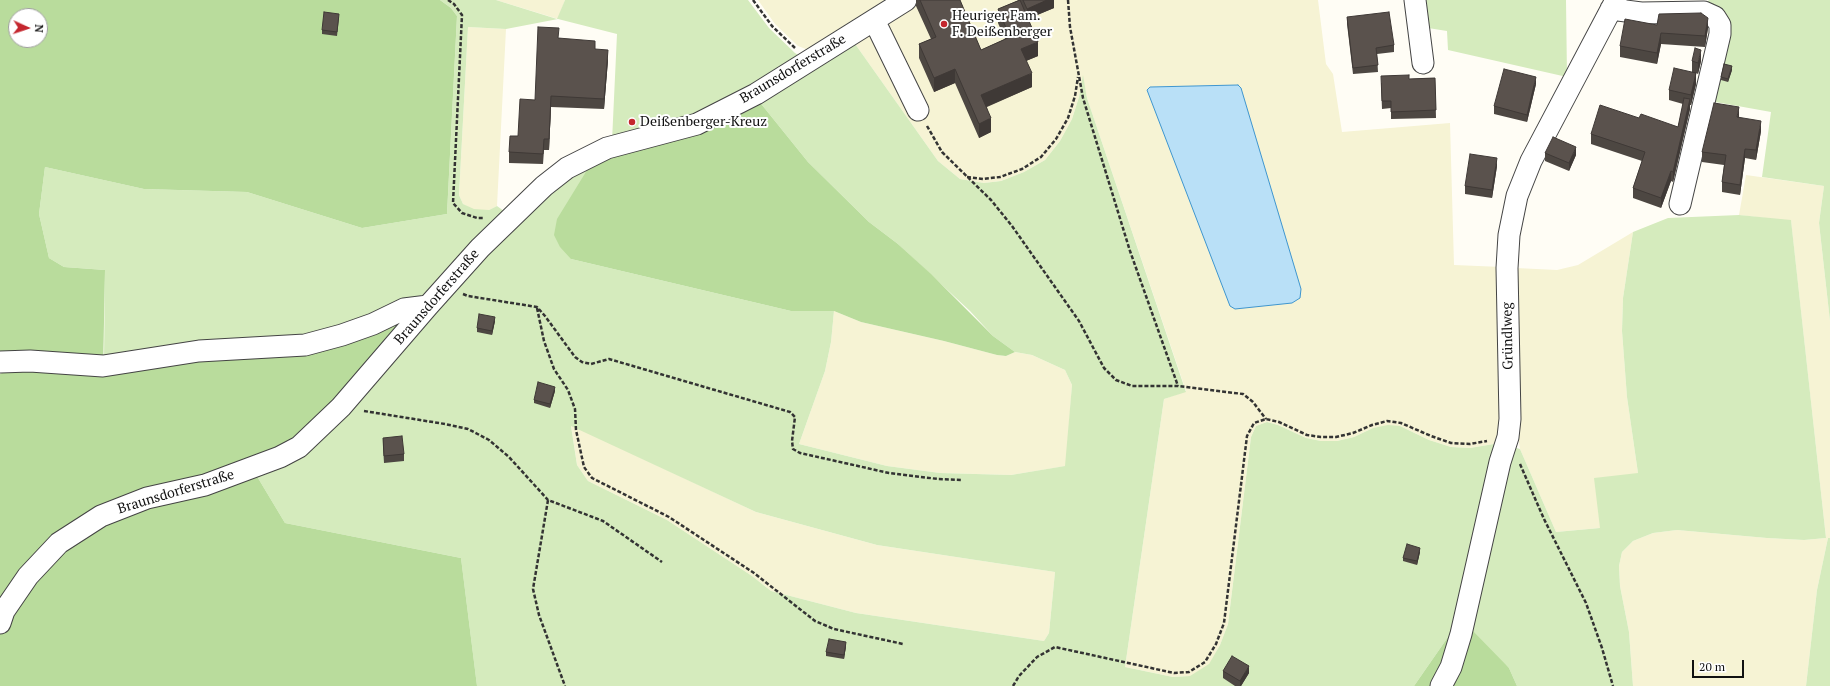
<!DOCTYPE html>
<html>
<head>
<meta charset="utf-8">
<style>
	body { margin:0 }
	#map { position:relative; width:1830px; height:686px; overflow:hidden; background:#fffdf5; font-family:"PT Serif",serif }
	canvas { display:block }
	.north { position:absolute; left:8px; top:8px; width:40px; height:40px; box-sizing:border-box; background:#fff; border:1px solid #a0a0a0; border-radius:50%; rotate:93deg; font-size:11px; font-weight:700; line-height:16px; text-align:center; color:#111 }
	.north::after { content:''; display:block; margin:auto; width:14px; height:18px; background:#c4262e; clip-path:polygon(50% 0,100% 100%,50% 72%,0 100%) }
	.scale { position:absolute; left:1692px; top:660px; width:52px; height:18px; box-sizing:border-box; border:2px solid #111; border-top:0; padding-left:5px; font-size:12px; line-height:14px; white-space:nowrap; color:#111; -webkit-text-stroke:3px #fff; paint-order:stroke }
</style>
</head>
<body>
<div id="map">
<canvas width="1830" height="686"></canvas>
<div class="north">N</div>
<div class="scale">20 m</div>
</div>
<script>
const g = document.querySelector('canvas').getContext('2d');
g.lineJoin = 'round';
function fillPath(path, color) { g.fillStyle = color; g.fill(path, 'evenodd'); }
const poly = rows => new Path2D(rows.map(r => 'M' + r).join(''));
function stroke(path, color, width, dash) { g.strokeStyle = color; g.lineWidth = width; g.lineCap = dash ? 'butt' : 'round'; g.setLineDash(dash || []); g.stroke(path); }
function drawText(font, color, halo, rows, align = 'center') {
  g.font = font + ' "PT Serif",serif'; g.lineWidth = 4; g.setLineDash([]); g.textBaseline = 'middle'; g.strokeStyle = halo; g.fillStyle = color; for (const [text, x, y, turn = 0] of rows) {
    g.save(); g.translate(x, y); g.rotate((+turn || 0) * Math.PI / 180); g.textAlign = isNaN(turn) ? turn : align; if (halo) g.strokeText(text, 0, 0); g.fillText(text, 0, 0); g.restore();
  }
}
fillPath(poly([
	[496,0,565,0,558,19],
	[758,0,895,0,811,51,798,46,775,24],
	[916,0,1318,0,1326,64,1333,74,1342,132,1450,123,1454,265,1502,267,1500,443,1470,448,1451,447,1429,440,1400,426,1373,428,1354,437,1337,441,1321,441,1306,438,1278,425,1267,422,1256,426,1251,437,1228,624,1220,645,1209,665,1191,676,1173,677,1125,667,1164,399,1186,391,1087,98,1083,77,1079,97,1072,119,1060,141,1045,160,1024,172,1001,181,984,183,960,179,938,161,853,41],
	[1238,85,1241,88,1150,87],
	[468,27,506,29,497,206,489,210,474,210,463,204,459,195],
	[1746,175,1824,186,1819,223,1830,321,1830,538,1828,538,1817,590,1806,686,1633,686,1629,632,1620,586,1619,566,1622,552,1633,541,1653,533,1677,530,1767,538,1804,540,1826,538,1791,221,1739,215],
	[1633,232,1623,298,1622,331,1627,397,1638,473,1600,528,1556,532,1520,449,1516,421,1516,268,1557,270,1578,265],
	[834,311,861,322,944,341,997,355,1006,356,1015,352,1032,355,1065,370,1072,385,1066,466,1011,475,940,473,887,466,799,444,825,371,831,342],
	[571,425,756,512,877,545,1055,572,1049,633,1044,641,856,613,771,591,752,576,667,520,588,481,577,465]
]), '#f6f3d4');
fillPath(poly([
	[440,0,496,0,557,19,565,0,748,0,769,28,795,53,803,58,695,119,612,141,617,34,558,19,506,29,468,27,459,195,463,204,474,209,489,210,497,206,508,214,426,297,305,339,104,360,105,270,64,267,49,258,39,214,45,167,144,189,247,192,362,228,447,214,457,16,451,8],
	[1423,0,1566,0,1567,77,1448,50,1447,31,1428,28],
	[1709,0,1830,0,1830,321,1819,223,1824,186,1762,177,1771,112,1710,101,1727,31,1704,5],
	[853,41,938,161,960,179,984,183,1001,181,1024,172,1045,160,1060,141,1072,119,1079,97,1083,75,1087,98,1186,392,1164,399,1125,667,1173,677,1190,676,1209,664,1220,645,1228,624,1251,437,1256,426,1267,422,1278,425,1306,438,1321,441,1337,441,1354,437,1373,428,1388,425,1400,426,1429,440,1451,447,1470,448,1500,443,1520,449,1556,532,1600,528,1594,478,1638,473,1627,397,1622,331,1623,298,1633,232,1668,218,1739,215,1791,220,1826,538,1804,540,1767,538,1677,530,1653,533,1633,541,1622,552,1619,566,1620,586,1629,632,1633,686,1517,686,1509,668,1457,624,1414,686,477,686,461,558,285,523,255,473,516,221,592,162,571,259,791,311,834,311,831,342,825,371,799,444,887,466,940,473,1011,475,1065,466,1072,385,1065,370,1032,355,1015,352,993,336,970,311,898,244,869,222,808,162,758,100],
	[571,426,756,512,877,545,1055,572,1049,633,1044,641,856,613,771,591,752,576,667,520,588,481,577,465],
	[1828,538,1830,538,1830,686,1806,686,1817,590]
]), '#d5ebbd');
fillPath(poly([
	[0,0,440,0,451,8,457,16,447,214,362,228,247,192,144,189,45,167,39,214,49,258,64,267,105,270,103,373,408,316,336,403,255,473,285,523,461,558,477,686,0,686,0,374,4,372,0,354],
	[16,16,40,16,40,40,16,40],
	[758,100,808,162,869,222,898,244,931,274,993,336,1015,352,1006,356,997,355,944,341,861,322,834,311,791,311,571,259,560,247,554,235,557,219,592,162],
	[1457,624,1469,627,1509,668,1517,686,1414,686]
]), '#b9dc9c');
const water = poly([
	[1238,85,1241,88,1301,289,1300,298,1292,303,1235,309,1230,306,1147,90,1150,87,1238,85]
]);
fillPath(water, '#b9e0f7');
stroke(water, '#3f96cf', 1);
const minor = poly([
	[1415,0,1423,63],
	[1611,9,1641,13,1704,12,1715,17,1720,25,1720,34,1680,204],
	[874,20,918,110],
	[0,362,30,361,103,366,199,351,305,345,342,335,373,324,404,309,428,306],
	[0,623,4,611,28,576,59,543,101,516,147,498,205,485,280,457,299,447,341,407,428,306,480,248,544,186,567,168,607,148,697,124,756,94,906,0],
	[1441,686,1451,667,1461,634,1500,462,1508,437,1510,419,1507,268,1509,235,1517,196,1531,161,1616,0]
]);
stroke(minor, '#444', 23);
stroke(poly([
	[448,0,454,4,462,15,453,203,462,213,477,218,483,218],
	[753,0,772,26,795,48],
	[1068,0,1070,27,1083,98,1130,251,1178,386],
	[927,126,942,152,991,200,1012,226,1079,321,1104,368,1116,380,1132,386,1178,386,1243,394,1253,402,1266,419],
	[967,177,983,179,1000,177,1022,169,1041,157,1056,139,1068,118,1075,96,1078,77],
	[463,294,468,296,537,307,545,316,575,357,582,362,591,364,609,359,790,412,795,417,792,441,793,449,800,453,889,473,938,479,962,480],
	[537,308,544,341,554,369,568,390,575,409,576,430,584,467,592,478,669,517,754,573,815,621,834,629,903,644],
	[364,411,445,424,468,429,489,440,509,457,548,500,603,521,662,562],
	[1520,464,1544,519,1586,603,1602,648,1613,686],
	[548,500,533,589,539,615,565,686],
	[1013,686,1019,676,1037,657,1055,647,1174,673,1189,672,1205,662,1216,644,1224,623,1247,436,1254,423,1266,419,1279,422,1307,435,1321,437,1336,437,1353,433,1372,425,1387,421,1401,423,1431,436,1451,443,1470,444,1487,441]
]), '#333', 2.5, [4, 2]);
stroke(minor, '#fff', 21);
fillPath(poly([
	[916,0,960,0,981,50,1005,39,998,23,998,9,1019,0,1054,0,1054,8,1028,19,1038,56,1026,61,1032,87,987,107,991,132,979,138,955,83,934,92,919,58,919,44,931,39,916,6],
	[339,17,337,36,322,34,322,30],
	[1347,17,1394,45,1394,52,1377,54,1378,72,1353,74,1347,24],
	[1657,25,1708,28,1705,47,1661,44,1657,64,1620,57,1620,46],
	[559,38,595,49,608,60,604,109,551,107,549,150,544,150,543,164,509,163,509,152,518,136,535,100],
	[1692,61,1701,61,1698,74,1696,73,1696,84,1691,105,1690,105,1690,109,1673,182,1671,181,1661,208,1633,198,1633,188,1642,161,1591,144,1591,134,1639,118,1678,127,1683,104,1669,100,1669,90,1692,72],
	[1732,70,1728,82,1721,80,1721,77],
	[1435,78,1436,118,1391,119,1391,108,1382,109,1381,83,1409,79],
	[1536,84,1527,122,1494,114,1494,106],
	[1738,117,1761,131,1756,160,1745,158,1740,195,1722,192,1722,182,1724,165,1702,162,1702,152],
	[1545,153,1576,155,1569,171,1545,161],
	[1497,166,1492,198,1465,194,1465,186],
	[495,321,492,335,477,332,477,328],
	[555,391,550,408,534,403,534,400],
	[383,438,404,454,404,461,384,463,383,446],
	[1420,552,1417,565,1403,561,1403,558],
	[846,646,844,659,826,656,826,652],
	[1223,671,1249,673,1241,686,1235,686,1223,678]
]), '#4d4742');
fillPath(poly([
	[1047,0,1054,0,1054,8,1027,19,1027,9],
	[1708,18,1708,28,1705,47,1705,36],
	[1661,33,1661,44,1657,64,1657,53],
	[1038,42,1038,56,1021,63,1021,49],
	[608,50,608,60,604,109,604,99],
	[1701,50,1701,61,1698,74,1698,63],
	[1732,66,1732,70,1728,82,1728,79],
	[955,69,955,83,934,92,934,78],
	[1032,73,1032,87,981,109,981,95],
	[1696,73,1696,84,1691,105,1691,95],
	[1536,77,1536,84,1527,122,1527,115],
	[551,96,551,107,549,150,549,139],
	[1690,99,1690,109,1673,182,1673,172],
	[1739,107,1739,117,1737,127,1737,117],
	[991,118,991,132,979,138,979,124],
	[1761,121,1761,131,1756,160,1756,150],
	[1576,147,1576,155,1569,171,1569,163],
	[1745,149,1745,158,1740,195,1740,185],
	[1497,158,1497,166,1492,198,1492,190],
	[1671,171,1671,181,1661,208,1661,198],
	[495,317,495,321,492,335,492,331],
	[555,387,555,391,550,408,550,404],
	[1420,548,1420,552,1417,565,1417,561],
	[846,642,846,646,844,659,844,655],
	[1249,666,1249,673,1241,686,1240,686,1240,681]
]), '#3f3936');
const building = poly([
	[920,0,960,0,981,50,1010,37,998,9,1020,0,1038,42,1021,49,1032,73,981,95,991,118,979,124,955,69,934,78,919,44,936,37,920,0],
	[1023,0,1047,0,1027,9,1023,0],
	[324,12,339,14,337,32,322,30,324,12],
	[1389,12,1394,45,1376,48,1378,65,1353,68,1347,17,1389,12],
	[1701,13,1708,18,1705,36,1661,33,1657,53,1620,46,1625,19,1657,25,1659,14,1701,13],
	[538,27,559,28,558,38,595,41,595,49,608,50,604,99,551,96,549,139,544,139,543,154,509,152,510,136,518,136,520,99,535,100,538,27],
	[1695,48,1701,50,1698,63,1692,61,1695,48],
	[1724,64,1732,66,1728,79,1721,77,1724,64],
	[1674,68,1696,73,1691,95,1669,90,1674,68],
	[1504,69,1536,77,1527,115,1494,106,1504,69],
	[1409,75,1409,79,1435,78,1436,110,1391,112,1391,101,1382,101,1381,76,1409,75],
	[1684,98,1690,99,1673,172,1671,171,1661,198,1633,188,1645,152,1591,134,1600,105,1639,118,1641,114,1678,127,1684,98],
	[1714,103,1739,107,1737,117,1761,121,1756,150,1745,149,1740,185,1722,182,1726,155,1702,152,1714,103],
	[1553,137,1576,147,1569,163,1545,153,1553,137],
	[1470,154,1497,158,1492,190,1465,186,1470,154],
	[479,314,495,317,492,331,477,328,479,314],
	[538,382,555,387,550,404,534,400,538,382],
	[402,436,404,454,384,456,383,438,402,436],
	[1407,544,1420,548,1417,561,1403,558,1407,544],
	[829,639,846,642,844,655,826,652,829,639],
	[1232,656,1249,666,1240,681,1223,671,1232,656]
]);
fillPath(building, '#5a524d');
stroke(building, '#3f3936', 1);
for (const [x, y, r, color] of [
	[944,24,4,"#c4262e"],
	[632,122,4,"#c4262e"]
]) { const dot = new Path2D(); dot.arc(x, y, r, 0, 2 * Math.PI); g.fillStyle = color; g.fill(dot); stroke(dot, '#fff', 1.5); }
drawText('14px', '#111', '#fff', [
	["Heuriger Fam.",952,16],
	["F. Deißenberger",952,32],
	["Deißenberger-Kreuz",640,122]
], 'left');
drawText('14px', '#111', '#fff', [
	["Braunsdorferstraße",793,69,-31],
	["Braunsdorferstraße",437,297,-49],
	["Gründlweg",1508,336,-91],
	["Braunsdorferstraße",176,492,-17]
]);
</script>
</body>
</html>
